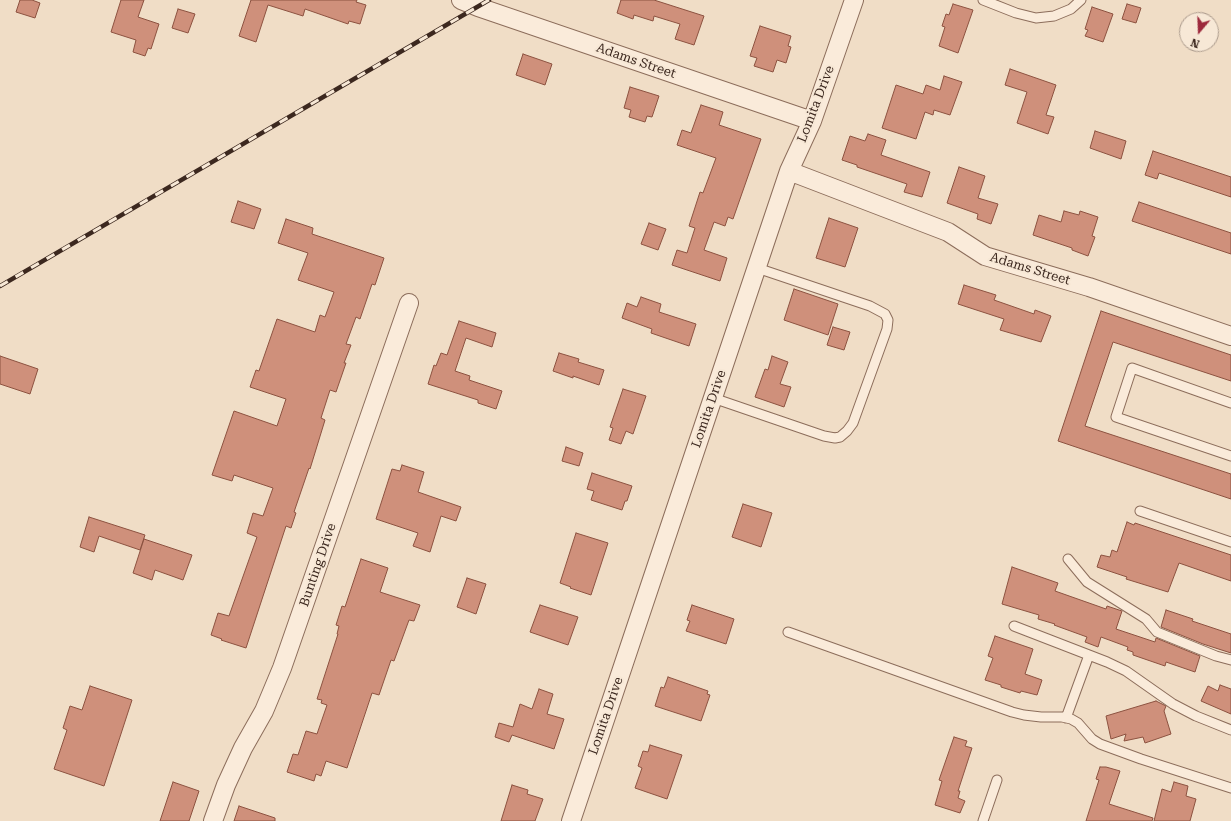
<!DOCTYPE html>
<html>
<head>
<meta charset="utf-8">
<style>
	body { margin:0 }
	#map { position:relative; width:1231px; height:821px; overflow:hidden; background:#f0ddc6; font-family:"Roboto Serif",serif }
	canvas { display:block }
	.north { position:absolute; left:1179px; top:12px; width:40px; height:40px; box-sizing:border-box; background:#f7e8d6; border:1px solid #ac9b8d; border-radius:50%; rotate:199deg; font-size:11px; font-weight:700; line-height:16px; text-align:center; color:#3c281f }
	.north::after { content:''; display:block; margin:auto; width:14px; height:18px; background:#9d293c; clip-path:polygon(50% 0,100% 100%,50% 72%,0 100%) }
</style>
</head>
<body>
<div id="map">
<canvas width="1231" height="821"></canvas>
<div class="north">N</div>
</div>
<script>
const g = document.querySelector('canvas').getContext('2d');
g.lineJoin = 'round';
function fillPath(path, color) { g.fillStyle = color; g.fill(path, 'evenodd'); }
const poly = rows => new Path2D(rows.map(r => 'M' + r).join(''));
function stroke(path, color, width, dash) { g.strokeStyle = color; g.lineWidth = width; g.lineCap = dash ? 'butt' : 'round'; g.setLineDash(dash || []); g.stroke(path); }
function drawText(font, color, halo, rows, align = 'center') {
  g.font = font + ' "Roboto Serif",serif'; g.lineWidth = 4; g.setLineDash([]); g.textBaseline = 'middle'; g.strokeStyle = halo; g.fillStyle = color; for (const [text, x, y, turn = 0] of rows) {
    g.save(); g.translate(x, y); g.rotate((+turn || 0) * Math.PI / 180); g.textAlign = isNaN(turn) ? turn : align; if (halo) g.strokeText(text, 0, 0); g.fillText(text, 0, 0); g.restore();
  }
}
const building = poly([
	[20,0,32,0,40,3,35,18,16,12,20,0],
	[121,0,144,0,138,17,159,24,151,49,148,48,145,56,133,52,136,40,111,32,121,0],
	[251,0,357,0,356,2,366,5,360,24,349,21,348,24,305,9,303,16,268,5,256,42,239,36,251,0],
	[621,0,654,0,704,16,694,45,675,39,680,24,654,16,653,21,634,15,633,19,617,13,621,0],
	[953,4,973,10,958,53,939,46,945,27,942,26,946,14,949,15,953,4],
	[1127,4,1141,8,1136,23,1122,19,1127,4],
	[1092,7,1113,14,1103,42,1085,36,1088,30,1085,29,1092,7],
	[178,9,195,14,188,33,172,28,178,9],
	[760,26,791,36,788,46,791,47,786,63,777,60,773,72,754,66,757,58,750,56,760,26],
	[523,54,552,64,545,85,516,75,523,54],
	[1010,69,1056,85,1046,115,1054,117,1048,134,1017,123,1027,92,1005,85,1010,69],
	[944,76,962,82,950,115,934,110,933,115,925,112,916,139,882,128,896,85,923,94,926,85,940,90,944,76],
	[630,87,659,96,652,117,647,116,645,122,629,117,631,110,624,108,630,87],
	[701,105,723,112,719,125,761,139,733,219,728,217,725,226,714,222,704,250,727,258,720,281,672,265,677,250,687,253,695,228,689,226,700,192,703,193,716,158,677,145,682,130,691,133,701,105],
	[1095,131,1126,141,1121,159,1090,148,1095,131],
	[868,134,886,140,881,155,930,172,922,197,904,192,907,184,857,167,857,165,842,160,850,136,865,141,868,134],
	[1153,151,1231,177,1231,197,1159,173,1157,179,1145,175,1153,151],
	[959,167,985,176,978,198,998,204,991,224,977,219,978,214,947,203,959,167],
	[238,201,261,209,254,229,231,222,238,201],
	[1139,202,1231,233,1231,254,1132,221,1139,202],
	[1064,211,1079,215,1080,211,1098,217,1092,236,1095,237,1088,256,1072,250,1072,248,1033,235,1039,215,1061,222,1064,211],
	[829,218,858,228,845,267,816,258,829,218],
	[286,219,313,228,312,234,384,258,375,285,372,284,360,319,356,317,346,344,351,345,344,363,346,363,336,392,330,390,321,418,325,420,310,469,309,468,294,512,296,513,291,528,286,526,246,648,221,640,222,639,211,635,218,613,229,616,257,537,247,533,253,513,263,516,273,488,234,475,232,481,212,475,234,411,277,426,286,399,250,387,256,370,259,371,277,319,315,332,320,315,325,317,334,292,298,280,308,253,278,243,286,219],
	[649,223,666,229,658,250,641,244,649,223],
	[964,285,996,295,994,300,1034,314,1035,310,1051,316,1041,342,1000,330,1004,319,958,304,964,285],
	[794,289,838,304,828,335,784,320,794,289],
	[641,297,661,304,659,312,696,324,689,346,651,333,652,329,622,318,627,303,637,307,641,297],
	[1101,311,1231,355,1231,381,1113,342,1085,426,1231,474,1231,499,1058,441,1101,311],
	[459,321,496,333,492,347,466,338,455,371,470,376,469,380,502,391,496,409,478,403,478,400,428,384,434,365,436,366,441,353,447,355,459,321],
	[833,327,850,332,844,350,827,345,833,327],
	[559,353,579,359,578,362,604,370,599,385,573,376,573,378,553,371,559,353],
	[0,356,38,369,30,394,0,384,0,356],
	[772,356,788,362,780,384,791,387,784,407,755,397,765,369,768,370,772,356],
	[623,389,646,396,633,434,626,431,621,444,609,440,613,428,610,427,623,389],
	[566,447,583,453,579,466,562,461,566,447],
	[402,465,424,472,418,492,461,507,456,521,441,516,430,552,413,546,418,533,376,519,392,469,400,471,402,465],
	[592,473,632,486,627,501,625,501,622,510,591,500,594,491,587,489,592,473],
	[743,504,772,513,761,547,732,537,743,504],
	[89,517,145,535,140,550,99,536,94,552,80,547,89,517],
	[1127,522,1134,525,1135,523,1231,555,1231,581,1179,563,1168,592,1126,579,1127,577,1097,567,1101,555,1110,557,1112,550,1117,552,1127,522],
	[576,533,608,543,591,595,570,588,571,587,560,583,576,533],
	[144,539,192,555,183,580,155,570,152,580,133,573,144,539],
	[361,559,388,568,380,592,420,605,414,621,409,620,394,661,391,660,379,695,372,693,347,768,326,761,321,776,316,774,314,781,287,772,293,754,298,755,306,731,317,734,327,705,321,703,322,700,317,699,338,634,337,634,339,626,336,625,342,606,345,607,361,559],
	[1012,567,1058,583,1055,591,1106,609,1107,606,1122,611,1116,629,1155,642,1156,638,1200,656,1195,672,1166,662,1165,666,1133,655,1133,652,1127,650,1128,647,1101,637,1098,647,1085,642,1087,637,1054,625,1055,624,1038,619,1039,615,1002,604,1012,567],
	[467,578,486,584,476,614,457,607,467,578],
	[540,605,578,617,568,645,530,632,540,605],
	[692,605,734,619,726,644,686,631,690,621,687,620,692,605],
	[1166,610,1193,619,1192,621,1231,634,1231,653,1203,644,1161,627,1166,610],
	[995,636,1033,649,1025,674,1042,680,1037,695,1021,691,1020,693,1001,687,1001,685,985,680,993,658,988,656,995,636],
	[668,677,708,691,707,694,710,695,701,721,655,706,661,687,664,688,668,677],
	[1220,685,1231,689,1231,714,1201,701,1208,686,1218,691,1220,685],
	[90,686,132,700,104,786,54,769,67,730,63,728,70,706,82,710,90,686],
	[539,689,553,694,547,714,564,719,554,749,512,735,509,742,495,737,499,723,513,727,520,704,532,709,539,689],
	[1156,701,1166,706,1164,711,1171,734,1145,743,1143,737,1124,741,1126,734,1111,739,1106,716,1156,701],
	[954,737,967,741,965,746,972,748,958,791,960,791,958,798,965,801,960,813,935,805,942,781,939,780,954,737],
	[650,745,682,755,667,799,635,788,642,768,638,766,643,751,648,752,650,745],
	[1100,767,1106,767,1120,771,1109,804,1153,818,1152,821,1086,821,1099,780,1096,779,1100,767],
	[173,782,199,791,189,821,160,821,173,782],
	[1174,782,1188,786,1186,796,1196,799,1190,821,1154,821,1162,789,1171,792,1174,782],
	[512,785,528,790,527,794,543,799,535,821,501,821,512,785],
	[239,806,275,818,275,821,234,821,239,806]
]);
fillPath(building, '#cf907b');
stroke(building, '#8c5240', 1);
const service = poly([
	[983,0,1016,13,1036,18,1054,16,1071,9,1081,0],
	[713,398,824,436,835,438,840,437,847,431,853,423,887,329,888,320,885,314,870,306,757,268],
	[1231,403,1132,368,1116,417,1231,456],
	[1140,511,1231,542],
	[1068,559,1087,582,1146,619,1157,632,1216,656,1231,660],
	[1014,626,1107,662,1126,671,1173,704,1196,716,1231,730],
	[788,632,1012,712,1024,715,1041,717,1062,717,1071,719,1078,723,1092,739,1100,744,1141,759,1231,788],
	[1066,718,1089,655],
	[983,821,997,780]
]);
const minor = poly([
	[461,0,478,7,812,121],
	[789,171,948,232,985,256,1089,287,1231,336],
	[213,821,226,785,243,748,264,711,282,668,409,303],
	[571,821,789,171,812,121,854,0]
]);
stroke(service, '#8c6d5b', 11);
stroke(minor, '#8c6d5b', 20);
stroke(service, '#faebda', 9);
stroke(minor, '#faebda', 18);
const rail = poly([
	[0,286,489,0]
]);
stroke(rail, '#3c281f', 4.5);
stroke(rail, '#f7e8d6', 3, [9]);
drawText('13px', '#3c281f', '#f7e8d6', [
	["Adams Street",636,61,19],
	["Lomita Drive",816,104,-69],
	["Adams Street",1030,269,17],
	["Lomita Drive",709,409,-71],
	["Bunting Drive",318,565,-71],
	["Lomita Drive",606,716,-71]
]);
</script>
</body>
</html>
